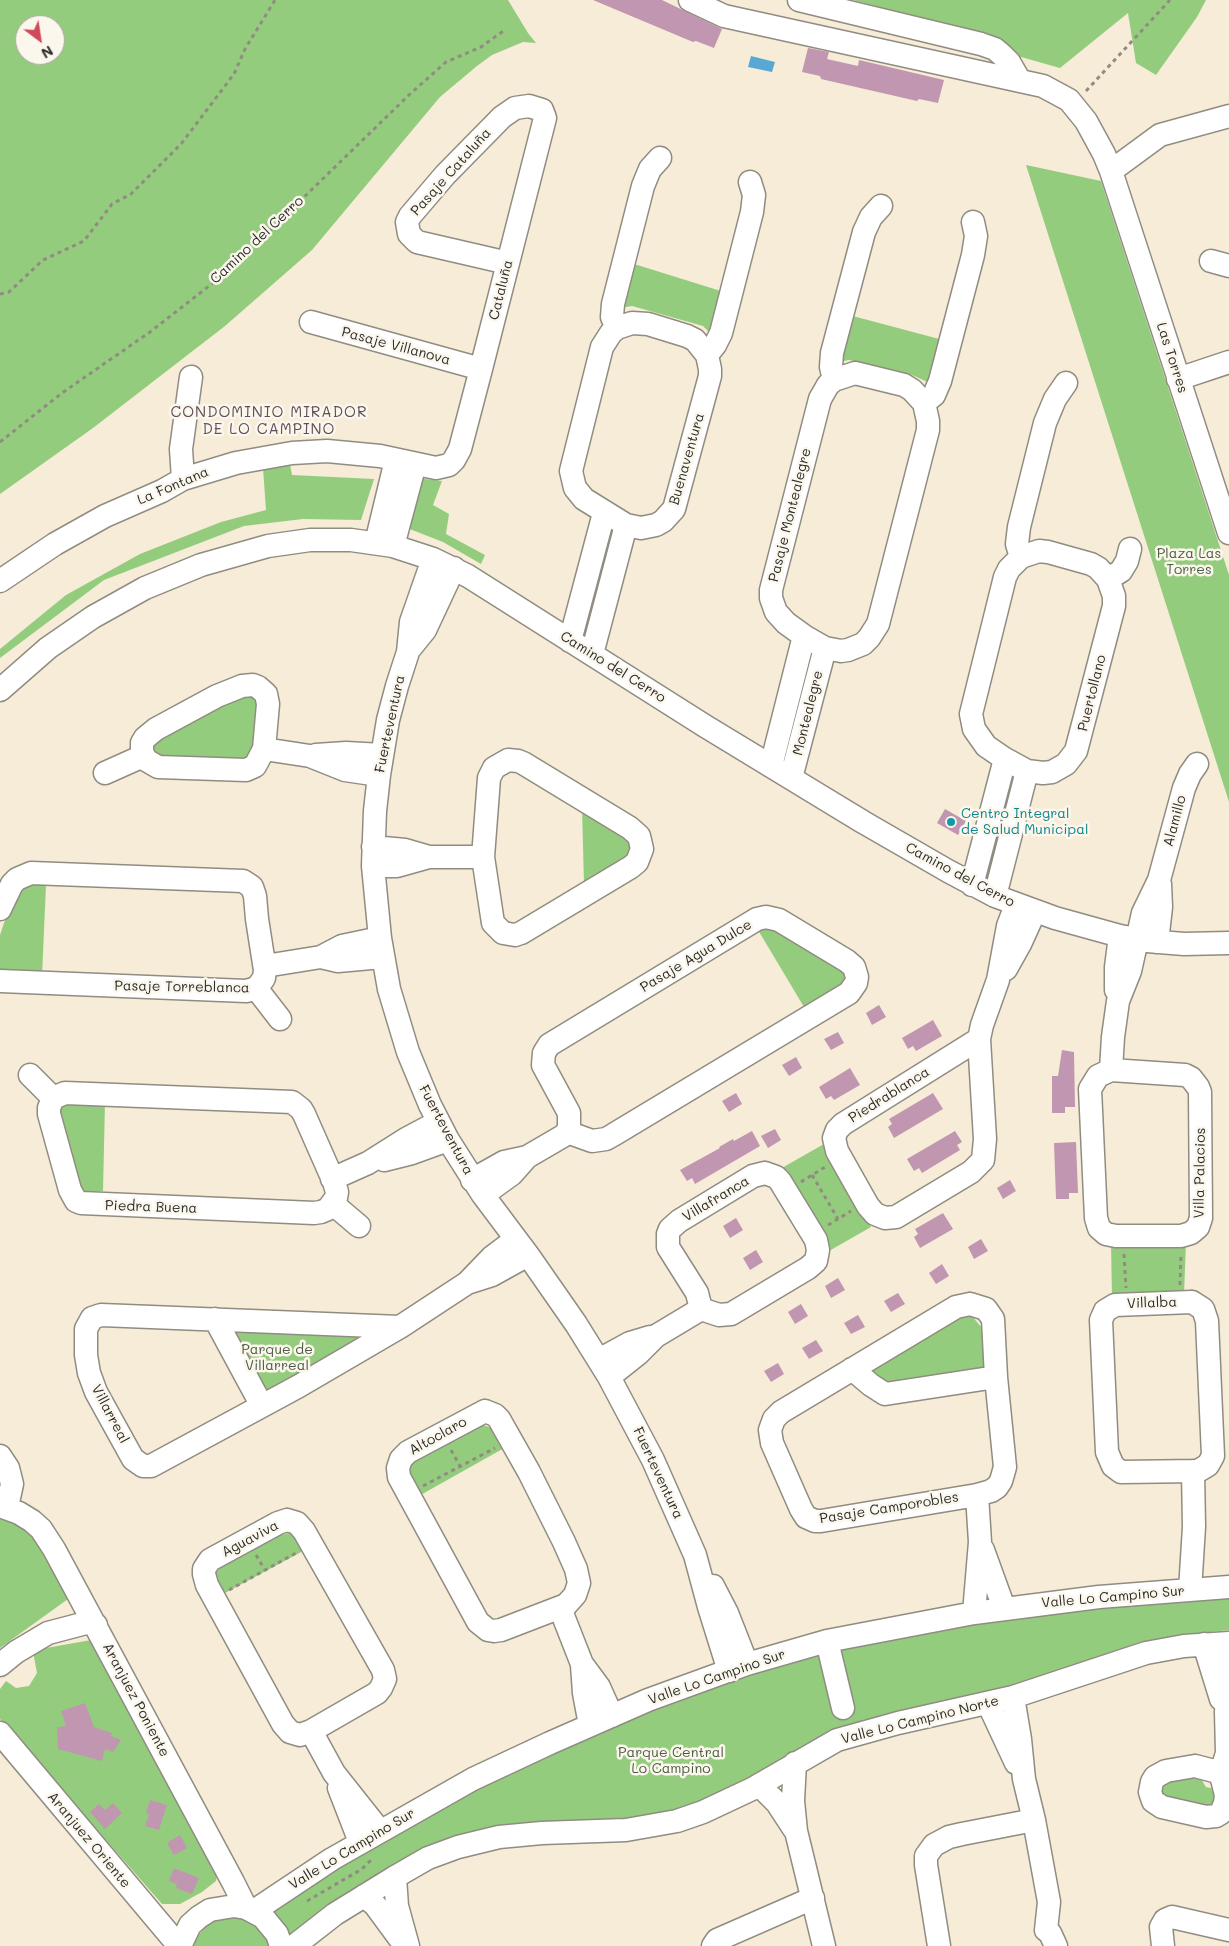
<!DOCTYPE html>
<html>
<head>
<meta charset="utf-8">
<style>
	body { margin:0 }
	#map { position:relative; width:1229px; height:1946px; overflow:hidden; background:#f6ecd7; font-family:Mali,sans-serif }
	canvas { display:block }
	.north { position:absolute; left:15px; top:15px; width:50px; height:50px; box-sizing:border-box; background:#fbf7ec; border:1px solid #a8a59f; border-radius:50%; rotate:149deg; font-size:14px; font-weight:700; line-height:20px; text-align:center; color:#2b2b2b }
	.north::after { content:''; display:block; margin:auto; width:18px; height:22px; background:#d1495b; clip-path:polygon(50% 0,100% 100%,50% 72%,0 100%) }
</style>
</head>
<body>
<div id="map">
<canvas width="1229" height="1946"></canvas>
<div class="north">N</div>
</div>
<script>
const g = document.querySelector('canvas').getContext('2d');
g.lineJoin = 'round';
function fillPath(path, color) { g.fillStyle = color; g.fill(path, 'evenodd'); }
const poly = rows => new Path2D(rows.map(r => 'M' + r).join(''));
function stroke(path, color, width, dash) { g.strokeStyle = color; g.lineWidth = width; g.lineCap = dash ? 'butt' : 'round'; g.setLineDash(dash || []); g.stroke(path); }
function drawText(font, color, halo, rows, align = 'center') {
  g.font = font + ' Mali,sans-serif'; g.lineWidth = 5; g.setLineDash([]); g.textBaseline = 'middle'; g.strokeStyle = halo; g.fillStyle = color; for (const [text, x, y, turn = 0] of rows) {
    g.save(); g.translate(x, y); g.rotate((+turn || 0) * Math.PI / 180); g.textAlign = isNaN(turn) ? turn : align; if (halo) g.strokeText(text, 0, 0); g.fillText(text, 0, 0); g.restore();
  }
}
fillPath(poly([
	[0,0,508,0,528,33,536,43,523,42,492,55,477,66,440,97,312,250,225,326,93,428,0,494],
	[25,25,55,25,55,55,25,55],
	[853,0,1206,0,1197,17,1156,75,1136,63,1128,13,1060,68,1014,55,979,34],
	[1026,165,1101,181,1229,575,1229,802],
	[631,263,724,292,712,335,703,326,632,306,621,308],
	[849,315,943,340,932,384,912,375,849,360,839,362],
	[290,464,292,475,374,479,361,520,303,519,244,526,104,580,0,658,0,649,66,595,140,554,221,522,266,510,263,468],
	[417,478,442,481,433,505,449,514,446,534,485,555,481,564,443,542,407,528],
	[604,532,614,534,589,636,580,634],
	[257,692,258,748,248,760,158,759,150,743,226,699],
	[1010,771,1016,775,988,882,983,878],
	[582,808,629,839,635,850,631,857,584,884],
	[34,882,46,885,42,976,0,972,0,935,13,896,19,888],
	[766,925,847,970,848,977,844,983,804,1007,758,930],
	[56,1102,105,1102,103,1191,79,1193],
	[824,1144,871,1227,829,1251,780,1169],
	[1186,1241,1184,1295,1112,1297,1111,1244],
	[971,1315,982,1328,987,1374,888,1394,866,1372,952,1317],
	[233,1330,357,1331,364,1338,270,1392,264,1390],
	[483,1425,492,1428,506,1447,417,1497,406,1473,411,1464],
	[0,1514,25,1526,46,1554,68,1599,0,1648],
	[291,1533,303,1551,225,1593,216,1578,216,1573,222,1566,280,1535],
	[1229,1593,1229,1630,1192,1634,1056,1674,899,1716,686,1814,477,1833,287,1944,262,1906,476,1785,660,1707,773,1668,908,1631,975,1619],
	[91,1640,217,1876,216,1881,202,1892,180,1904,162,1904,0,1719,0,1689,6,1681,16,1688,29,1686,37,1673,34,1657,35,1650],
	[1199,1776,1206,1787,1220,1790,1217,1807,1171,1805,1156,1786,1157,1782],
	[228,1916,243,1918,257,1925,271,1946,193,1946,196,1938,206,1926,212,1921]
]), '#94cc7e');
fillPath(poly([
	[751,56,775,62,772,72,748,67]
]), '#59a7d3');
fillPath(poly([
	[593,0,662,0,722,29,714,48,696,41,693,42],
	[808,48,829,52,827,59,858,66,859,60,944,80,938,103,919,99,917,101,821,79,820,76,802,72],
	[945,809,966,821,958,835,937,823],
	[879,1005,886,1017,872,1025,866,1013],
	[933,1020,942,1036,916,1051,913,1046,908,1049,902,1038],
	[838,1032,844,1043,831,1050,824,1039],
	[1062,1050,1074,1052,1075,1107,1065,1107,1065,1113,1052,1113,1052,1076,1058,1076],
	[796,1057,802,1068,789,1076,782,1065],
	[850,1068,860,1085,834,1100,831,1096,826,1099,819,1087],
	[736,1093,742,1104,729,1112,722,1101],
	[933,1093,943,1109,894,1138,888,1127,892,1124,889,1119],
	[775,1129,781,1140,768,1148,761,1136],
	[752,1131,760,1146,695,1184,692,1178,687,1181,680,1170,720,1148,719,1147,733,1139,734,1141],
	[955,1131,962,1142,957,1145,960,1150,922,1173,919,1168,914,1171,907,1159],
	[1076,1142,1078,1193,1069,1193,1069,1199,1056,1199,1054,1143],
	[1010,1180,1016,1191,1003,1199,997,1188],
	[943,1213,953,1229,920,1248,914,1237,918,1234,915,1229],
	[736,1218,743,1230,730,1238,723,1226],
	[981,1239,988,1251,974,1259,968,1247],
	[756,1250,763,1262,750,1270,743,1258],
	[942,1264,949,1276,936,1284,929,1273],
	[838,1278,845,1290,831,1298,825,1286],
	[898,1293,905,1304,891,1312,884,1301],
	[801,1304,808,1316,795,1324,788,1312],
	[858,1315,865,1327,851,1334,844,1323],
	[816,1340,823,1351,809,1359,802,1348],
	[778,1363,784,1374,771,1382,764,1371],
	[85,1703,94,1727,112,1733,111,1736,121,1740,113,1752,105,1749,102,1761,58,1749,57,1727,66,1726,61,1711],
	[150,1800,167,1805,159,1830,145,1826,149,1814,146,1813],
	[113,1803,122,1813,105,1829,90,1812,99,1804,105,1810],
	[180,1835,187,1848,174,1855,167,1843],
	[174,1868,199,1878,192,1894,176,1888,177,1884,169,1881]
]), '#c196b0');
const minor = poly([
	[690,0,724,16,1043,86,1069,100,1086,121,1104,154,1111,171,1229,533],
	[799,0,981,44,995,49,1002,55,1009,62,1020,81],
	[1111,171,1160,135,1229,116],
	[1211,261,1229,266],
	[311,322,481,369],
	[632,323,648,324,687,336,695,340,707,355,710,369,710,376,674,509,663,521,656,525,641,528,626,525,584,499,575,488,571,471,602,347,611,333,617,328,632,323],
	[617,328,612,317,613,304,643,186,650,169,660,158],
	[707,355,715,345,721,333,752,212,754,195,750,182],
	[855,373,904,385,912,390,924,403,928,421,928,430,878,624,869,638,863,644,848,650,841,651,825,648,804,636,786,623,776,612,771,598,771,590,820,399,828,385,834,380,855,373],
	[1178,379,1229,362],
	[834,380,831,367,832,353,864,232,871,217,881,206],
	[924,403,934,395,940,381,973,255,976,236,973,222],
	[183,479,181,449,191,377],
	[376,543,396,460],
	[393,546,415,464],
	[1039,551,1048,552,1091,564,1098,568,1108,579,1114,596,1114,606,1076,751,1066,764,1052,772,1043,773,1027,771,1005,759,986,746,974,729,971,714,1005,577,1009,569,1021,557,1039,551],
	[1021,557,1017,544,1019,527,1045,423,1055,399,1066,383],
	[433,559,411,622,408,652,397,686,388,720,379,775,375,811,373,866,380,938,389,989,408,1052,430,1105,448,1140,483,1195,528,1255,576,1324,609,1377,653,1460,695,1555,709,1607,729,1671],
	[1108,579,1121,571,1127,561,1130,549],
	[0,581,55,544,105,516,162,491,183,479,236,463,292,453,327,451,380,456,436,468,449,465,454,460,460,449,481,369,545,118,542,110,529,106,515,108,502,117,445,175,410,216,407,222,409,234,417,242,508,263],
	[570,641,604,513],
	[408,651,425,630,454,568],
	[592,654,626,525],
	[253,685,258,687,266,694,268,704,264,749,255,766,246,770,158,767,146,760,142,752,142,743,145,738,156,729,217,696,242,686,253,685],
	[0,690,48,648,93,617,145,588,201,565,268,546,310,540,351,540,393,546,433,559,468,576,705,726,863,822,948,871,995,896,1055,918,1120,936,1147,941,1184,944,1229,943],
	[264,749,310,756,345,770,379,775],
	[316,755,346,753,382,755],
	[508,760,518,761,523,763,630,828,639,836,642,849,637,862,631,867,521,933,515,935,503,933,493,923,483,857,489,778,494,768,508,760],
	[771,766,804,636],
	[105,773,143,756],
	[791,778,825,648],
	[373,847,405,850,429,857],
	[373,866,397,866,429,857,483,857],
	[972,885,1005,759],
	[995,896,1027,771],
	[0,909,12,884,17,879,31,873,243,881,252,887,255,896,257,919,265,970,264,978,259,985,254,989,246,991,0,981],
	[1157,942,1161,907,1160,884],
	[321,957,338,961,382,957],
	[265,966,321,957,342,946,380,938],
	[1006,969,1020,944,1035,911],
	[256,988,280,1019],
	[1116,990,1116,967,1120,936],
	[979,1039,843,1124,837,1130,834,1138,837,1151,868,1206,875,1214,885,1218,896,1217,971,1172,983,1160,985,1139,979,1039,982,1025,998,980,1008,926,1016,905],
	[1111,1070,1185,1075,1191,1078,1198,1087,1200,1092,1201,1218,1198,1227,1191,1233,1181,1236,1116,1236,1106,1234,1099,1228,1096,1218,1090,1089,1098,1076,1111,1070],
	[1111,1070,1113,1037,1118,1001,1130,971,1143,913,1159,880,1184,788,1190,774,1197,764],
	[30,1075,53,1098],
	[65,1093,292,1102,301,1109,304,1114,334,1182,337,1192,336,1198,328,1209,321,1212,314,1213,81,1203,76,1201,70,1190,49,1114,49,1108,53,1098,65,1093],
	[384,1160,412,1153,448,1140],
	[765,1173,776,1177,780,1181,816,1240,818,1250,816,1261,808,1268,731,1314,719,1315,701,1309,697,1293,668,1247,668,1234,670,1229,679,1221,753,1176,765,1173],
	[332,1179,368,1163,406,1139,438,1122],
	[472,1180,504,1162,527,1157,563,1136,567,1132,569,1127,569,1113,543,1065,544,1053,549,1045,757,919,766,917,779,920,847,961,854,967,857,977,856,983,849,993,613,1135,606,1139,592,1141,567,1132],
	[483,1195,512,1174,527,1157],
	[333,1204,359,1226],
	[470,1282,492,1275,528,1255],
	[1192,1302,1203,1309,1207,1321,1213,1456,1208,1465,1198,1471,1121,1472,1113,1466,1107,1452,1101,1320,1105,1311,1115,1305,1192,1302],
	[970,1304,986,1309,993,1319,996,1377,1005,1467,1001,1481,997,1487,991,1491,977,1495,821,1521,815,1521,806,1517,801,1509,772,1443,770,1430,774,1419,781,1412,956,1307,970,1304],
	[215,1319,262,1406],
	[400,1327,101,1315,92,1318,86,1329,86,1355,89,1373,96,1392,133,1459,143,1466,151,1466,299,1386,400,1327,467,1283,492,1257,516,1239],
	[599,1360,630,1343,650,1337],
	[852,1369,871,1385,885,1394,996,1377],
	[609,1377,638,1354,656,1336,701,1309],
	[485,1411,495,1415,499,1419,529,1472,564,1542,576,1569,579,1583,575,1595,566,1605,501,1630,494,1631,488,1630,478,1622,399,1477,398,1468,401,1459,408,1452,485,1411],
	[0,1456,8,1468,12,1484,7,1507],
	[0,1506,19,1513,32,1521,41,1529,54,1549,233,1882,246,1908],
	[287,1520,297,1523,304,1531,383,1670,385,1679,381,1688,377,1693,311,1731,300,1735,290,1732,283,1724,207,1585,204,1574,204,1569,210,1560,278,1523,287,1520],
	[983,1550,1004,1608],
	[713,1586,727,1613,747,1664],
	[1190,1590,1194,1527,1193,1471],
	[560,1608,582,1664,599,1687,612,1716],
	[974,1613,980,1542,977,1495],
	[827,1641,843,1708],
	[1204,1644,1221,1699],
	[0,1665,16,1652,48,1633,86,1623,96,1625],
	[582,1665,584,1693,590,1725],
	[1013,1697,1020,1739,1024,1779,1034,1820,1049,1902,1046,1930,1050,1933,1056,1946],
	[988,1703,1016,1763],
	[311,1731,334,1773,380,1831],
	[0,1733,179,1946],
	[795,1763,793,1801,796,1831,824,1946],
	[1195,1766,1218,1772,1222,1779,1226,1795,1225,1803,1221,1813,1216,1816,1206,1817,1162,1807,1153,1801,1150,1792,1152,1782,1155,1777,1166,1771,1195,1766],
	[1218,1772,1224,1763,1227,1753,1226,1712,1229,1648],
	[759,1785,777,1803,794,1829],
	[339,1788,360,1842],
	[395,1877,397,1906,408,1946],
	[364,1896,375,1905,400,1939],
	[254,1911,332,1859,473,1779,550,1743,648,1700,747,1664,827,1641,974,1613,1099,1597,1229,1587],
	[180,1946,190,1925,199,1917,210,1910,234,1906,246,1908,263,1917,277,1934,281,1946],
	[294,1946,335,1914,395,1877,428,1858,458,1847,499,1837,542,1833,626,1830,677,1821,703,1812,752,1789,837,1740,898,1723,1013,1697,1146,1653,1184,1646,1229,1643],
	[713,1946,717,1940,813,1898],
	[939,1946,926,1865,926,1856,934,1845,949,1837,962,1834,1034,1820],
	[1163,1946,1161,1927,1165,1920,1172,1917,1229,1930]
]);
stroke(minor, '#908c81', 25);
stroke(poly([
	[1086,91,1170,0],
	[0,294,9,292,43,260,84,241,112,204,131,194,181,144,234,74,245,49,275,0],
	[0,442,62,393,150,332,227,272,410,94,446,62,481,47,506,29],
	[812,1175,838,1219],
	[801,1182,825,1167],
	[828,1225,851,1211],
	[1124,1254,1126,1288],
	[1180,1285,1181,1254],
	[451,1450,460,1466],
	[423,1486,495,1448],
	[256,1555,265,1570],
	[229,1590,296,1553],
	[307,1901,362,1869,372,1859]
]), '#908c81', 3, [4, 4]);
stroke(minor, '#fff', 22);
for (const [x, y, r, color] of [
	[951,822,5,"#0f9aa8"]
]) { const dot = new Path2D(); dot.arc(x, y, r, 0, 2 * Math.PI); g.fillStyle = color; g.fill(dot); stroke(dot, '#fbf7ec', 2); }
drawText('14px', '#2b2b2b', '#fbf7ec', [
	["Pasaje Cataluña",451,172,-48],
	["Camino del Cerro",257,240,-43],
	["Cataluña",501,290,-76],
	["Pasaje Villanova",396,346,15],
	["Las Torres",1172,358,72],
	["Buenaventura",687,459,-74],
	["La Fontana",173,486,-23],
	["Pasaje Montealegre",790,515,-76],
	["Camino del Cerro",613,667,32],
	["Puertollano",1092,693,-76],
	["Montealegre",808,713,-76],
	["Fuerteventura",390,724,-78],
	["Alamillo",1175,821,-75],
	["Camino del Cerro",960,875,28],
	["Pasaje Agua Dulce",696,956,-31],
	["Pasaje Torreblanca",182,987,1],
	["Piedrablanca",889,1095,-32],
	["Fuerteventura",446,1130,62],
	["Villa Palacios",1200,1173,-89],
	["Villafranca",716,1199,-31],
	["Piedra Buena",151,1207,2],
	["Villalba",1152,1303,-2],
	["Villarreal",110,1414,62],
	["Altoclaro",438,1436,-29],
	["Fuerteventura",658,1473,65],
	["Pasaje Camporobles",889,1508,-9],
	["Aguaviva",250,1539,-28],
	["Valle Lo Campino Sur",1113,1597,-5],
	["Valle Lo Campino Sur",717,1677,-19],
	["Aranjuez Poniente",136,1700,62],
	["Valle Lo Campino Norte",920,1720,-14],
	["Aranjuez Oriente",89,1840,50],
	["Valle Lo Campino Sur",352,1849,-31]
]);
drawText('14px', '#4a5b44', '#fbf7ec', [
	["Plaza Las",1189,554],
	["Torres",1189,570],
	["Parque de",277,1350],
	["Villarreal",277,1366],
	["Parque Central",671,1753],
	["Lo Campino",671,1769]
]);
drawText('14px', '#0d838f', '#fbf7ec', [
	["Centro Integral",961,814],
	["de Salud Municipal",961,830]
], 'left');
g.letterSpacing = '1px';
drawText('15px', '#60505a', '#fbf7ec', [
	["CONDOMINIO MIRADOR",269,412],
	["DE LO CAMPINO",269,429]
]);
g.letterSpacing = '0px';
</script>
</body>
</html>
